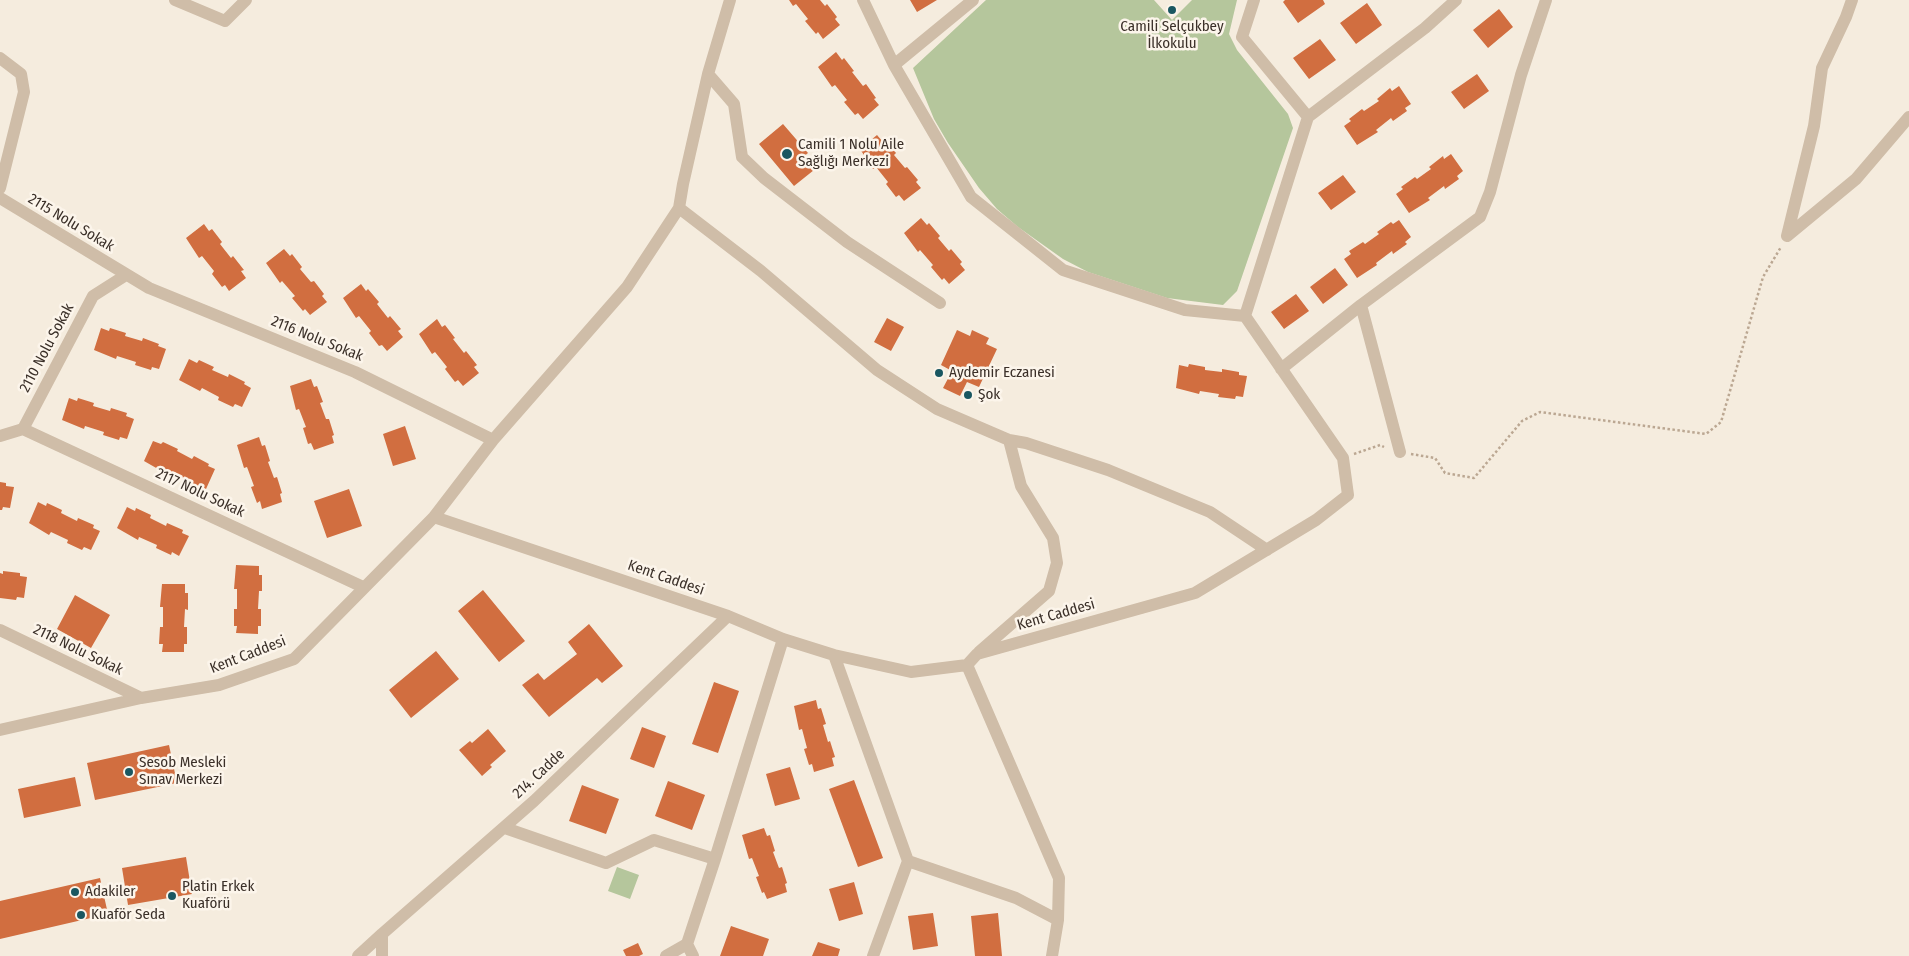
<!DOCTYPE html>
<html>
<head>
<meta charset="utf-8">
<style>
	body { margin:0 }
	canvas { display:block; background:#f5ecde }
</style>
</head>
<body>
<canvas width="1909" height="956"></canvas>
<script>
const g = document.querySelector('canvas').getContext('2d');
g.lineJoin = 'round';
function fillPath(path, color) { g.fillStyle = color; g.fill(path, 'evenodd'); }
const poly = rows => new Path2D(rows.map(r => 'M' + r).join(''));
function stroke(path, color, width, dash) { g.strokeStyle = color; g.lineWidth = width; g.lineCap = dash ? 'butt' : 'round'; g.setLineDash(dash || []); g.stroke(path); }
function drawText(font, color, halo, rows, align = 'center') {
  g.font = font + ' "Fira Sans Condensed",sans-serif'; g.lineWidth = 5; g.setLineDash([]); g.textBaseline = 'middle'; g.strokeStyle = halo; g.fillStyle = color; for (const [text, x, y, turn = 0] of rows) {
    g.save(); g.translate(x, y); g.rotate((+turn || 0) * Math.PI / 180); g.textAlign = isNaN(turn) ? turn : align; if (halo) g.strokeText(text, 0, 0); g.fillText(text, 0, 0); g.restore();
  }
}
fillPath(poly([
	[986,0,1154,0,1172,20,1192,0,1237,0,1229,34,1237,50,1288,114,1293,128,1237,291,1223,305,1167,298,1088,272,1063,259,1018,227,997,209,979,188,948,143,934,119,913,68],
	[617,867,639,875,630,899,608,891]
]), '#b5c69c');
fillPath(poly([
	[789,0,820,0,825,6,827,4,837,17,835,19,840,25,823,39,818,32,816,34,805,21,808,19,796,4,793,6],
	[910,0,937,0,917,12],
	[1285,0,1323,0,1325,4,1298,23,1283,2],
	[1367,3,1382,25,1356,44,1340,23],
	[1499,9,1513,27,1488,48,1473,30],
	[1320,39,1336,60,1309,79,1293,58],
	[836,52,842,60,844,58,854,71,852,72,863,86,866,84,876,98,874,99,879,105,863,119,858,113,855,115,844,102,847,100,835,85,832,87,818,67],
	[1477,74,1489,91,1464,109,1451,92],
	[1399,86,1411,104,1405,108,1407,111,1393,121,1391,118,1376,130,1378,132,1357,145,1344,126,1351,121,1349,119,1362,109,1364,111,1379,101,1377,99,1390,88,1392,91],
	[783,124,808,153,803,157,814,170,794,186,759,144],
	[877,135,883,142,886,140,896,153,894,155,905,168,907,167,918,180,916,182,921,188,904,201,899,195,896,197,886,184,888,182,876,167,873,169,860,149],
	[1451,154,1463,171,1457,176,1459,179,1445,189,1444,186,1428,198,1430,200,1409,213,1396,194,1403,189,1401,187,1415,177,1417,179,1431,169,1429,167,1443,156,1444,159],
	[1343,175,1356,192,1331,210,1318,193],
	[921,218,927,225,929,223,940,236,938,238,949,251,951,249,962,262,960,264,965,270,949,284,944,278,942,280,931,267,933,265,920,250,918,252,904,233],
	[1399,220,1411,237,1405,242,1407,244,1393,254,1392,251,1376,263,1377,265,1357,278,1344,259,1351,254,1349,251,1363,242,1365,244,1379,234,1377,232,1391,222,1393,224],
	[204,224,209,231,212,229,222,242,220,244,231,258,233,256,244,270,241,271,246,278,229,291,225,285,222,287,212,274,214,271,202,256,199,258,186,238],
	[284,249,290,256,292,254,302,267,300,269,311,282,314,281,324,294,322,296,327,302,310,315,305,309,303,311,292,298,295,296,282,281,280,283,266,263],
	[1335,268,1348,285,1323,304,1310,287],
	[361,284,366,291,368,289,379,302,377,304,388,318,390,316,401,329,398,331,403,337,387,351,382,345,379,346,369,333,371,331,359,316,356,318,343,298],
	[1296,294,1309,311,1284,329,1271,312],
	[887,318,904,327,891,351,874,342],
	[437,319,442,327,445,325,455,338,453,339,464,353,466,351,477,365,474,367,479,373,463,386,458,380,455,382,445,369,447,367,435,352,432,354,419,334],
	[101,328,109,331,110,328,126,333,125,336,142,341,143,338,159,344,158,346,166,349,159,369,152,367,151,370,135,365,136,362,117,356,116,359,94,350],
	[957,330,970,336,972,330,989,338,986,344,997,349,979,387,967,382,960,396,943,388,952,371,941,365],
	[189,359,197,363,199,360,214,367,212,370,228,377,229,374,245,382,244,384,251,388,242,407,235,404,233,407,218,400,219,397,202,388,200,391,179,380],
	[1189,364,1205,367,1205,370,1222,372,1222,369,1239,372,1239,375,1247,376,1243,397,1236,396,1235,399,1218,397,1219,394,1200,391,1199,394,1176,388,1179,365,1188,367],
	[311,379,314,387,317,386,323,402,320,403,326,419,329,419,334,435,332,436,334,443,314,450,311,443,308,444,303,428,306,427,299,409,296,410,290,386],
	[69,398,77,401,78,398,94,403,93,406,110,411,111,408,127,413,126,416,134,419,127,439,120,437,119,440,103,435,104,432,85,426,84,429,62,420],
	[405,426,416,459,393,466,383,434],
	[259,437,262,446,265,445,270,461,268,462,274,478,277,477,282,493,280,494,282,502,262,509,260,501,257,503,251,487,254,486,247,467,244,468,237,445],
	[153,441,161,444,163,442,178,449,177,451,192,459,194,456,209,464,208,466,215,469,206,489,199,486,198,488,182,481,184,478,166,470,165,473,144,461],
	[0,482,6,483,6,486,14,487,10,508,3,507,2,510,0,510],
	[349,489,362,526,327,538,314,501],
	[38,502,46,506,47,503,62,510,61,513,77,521,78,518,94,525,93,528,100,531,91,550,84,547,82,550,67,543,68,540,51,532,49,535,29,523],
	[127,507,135,511,136,508,151,515,150,518,166,526,167,523,183,530,182,533,189,536,179,556,172,552,171,555,156,548,157,545,139,537,138,540,117,528],
	[236,565,259,566,259,575,262,575,262,591,259,591,258,609,261,609,261,626,258,626,258,634,236,633,237,626,234,626,234,609,237,609,237,589,234,589],
	[3,571,20,573,20,576,27,577,24,598,17,597,16,600,0,598,0,573,3,574],
	[162,584,185,584,185,593,188,593,188,610,185,609,184,627,187,627,187,644,184,644,184,652,162,652,163,644,159,644,160,627,163,627,163,607,160,607],
	[483,590,525,641,499,662,458,611],
	[75,595,110,615,91,648,57,629],
	[589,624,623,666,602,683,597,678,549,717,522,685,538,673,544,680,577,654,568,642],
	[436,651,459,679,411,718,389,690],
	[714,682,739,691,718,753,692,744],
	[816,700,818,709,821,708,826,724,823,725,828,742,830,741,835,757,832,758,834,766,814,772,812,764,809,765,804,749,807,748,802,729,799,730,794,706],
	[642,727,666,736,654,768,630,759],
	[488,729,506,751,490,765,492,767,482,776,459,750,470,741,472,743],
	[169,745,177,783,95,800,87,763],
	[790,767,800,799,775,806,766,774],
	[75,777,81,806,24,818,18,789],
	[854,780,883,858,858,867,829,789],
	[668,781,705,795,692,830,655,816],
	[582,785,619,799,606,834,569,821],
	[764,828,767,836,770,835,775,851,773,852,779,868,782,867,787,883,785,884,787,892,767,899,764,892,762,893,756,877,759,876,752,858,749,859,742,835],
	[186,857,192,894,128,905,122,868],
	[100,878,108,914,0,939,0,901],
	[854,882,863,914,839,921,829,889],
	[933,913,938,946,913,950,908,916],
	[998,913,1002,956,975,956,971,916],
	[731,926,769,939,763,956,720,956],
	[818,942,840,949,838,956,812,956],
	[638,943,643,954,639,956,626,956,623,950]
]), '#d16e40');
stroke(poly([
	[1354,454,1380,445,1384,447],
	[1411,454,1435,458,1445,473,1474,478,1522,421,1540,412,1706,434,1721,422,1763,277,1781,247]
]), '#bba792', 2.5, [2.5, 2.5]);
stroke(poly([
	[175,0,225,21,246,0],
	[863,0,894,65,973,0],
	[1254,0,1242,37,1308,117],
	[0,58,21,74,24,92,0,188],
	[894,65,971,197,1063,270,1185,310,1245,316],
	[708,74,734,104,742,157,764,178,847,242,940,303],
	[0,198,149,288,355,372,493,440],
	[679,208,761,271,877,370,937,409,1009,440],
	[1787,236,1814,126,1822,68,1846,17,1852,0],
	[1787,236,1856,179,1909,117],
	[1361,305,1400,452],
	[1281,369,1361,305,1480,217,1490,192,1521,75,1546,0],
	[23,429,363,587],
	[0,436,23,429,93,296,126,275],
	[434,517,493,440,627,287,679,208,683,184,708,74,730,0],
	[0,630,141,698],
	[979,652,1049,591,1057,563,1053,538,1021,486,1009,440,1026,443,1108,470,1210,512,1267,550],
	[834,655,908,861,873,956],
	[967,665,1059,878,1058,920],
	[0,730,141,698,219,685,294,659,434,517,728,616,783,639,834,655,911,672,967,665,977,654,1195,593,1316,520,1348,495,1343,458,1245,316,1308,117,1425,28,1456,0],
	[505,828,606,863,654,840,715,859],
	[908,861,1016,898,1058,920,1052,956],
	[687,944,715,859,783,639],
	[358,956,382,934],
	[382,956,382,934,534,801,728,616],
	[666,956,687,944,693,956]
]), '#cfbda8', 12);
for (const [x, y, r, color] of [
	[1172,10,5,"#1a5761"],
	[787,154,6,"#1a5761"],
	[939,373,5,"#1a5761"],
	[968,395,5,"#1a5761"],
	[129,772,5,"#1a5761"],
	[75,892,5,"#1a5761"],
	[172,896,5,"#1a5761"],
	[81,915,5,"#1a5761"]
]) { const dot = new Path2D(); dot.arc(x, y, r, 0, 2 * Math.PI); g.fillStyle = color; g.fill(dot); stroke(dot, '#fcf5eb', 2); }
drawText('15px', '#3b3029', '#fcf5eb', [
	["Camili Selçukbey",1172,27,"center"],
	["İlkokulu",1172,44,"center"],
	["Camili 1 Nolu Aile",798,145],
	["Sağlığı Merkezi",798,162],
	["Aydemir Eczanesi",949,373],
	["Şok",978,395],
	["Sesob Mesleki",139,763],
	["Sınav Merkezi",139,780],
	["Platin Erkek",182,887],
	["Kuaförü",182,904],
	["Adakiler",85,892],
	["Kuaför Seda",91,915]
], 'left');
drawText('15px', '#3b3029', '#fcf5eb', [
	["2115 Nolu Sokak",71,223,31],
	["2116 Nolu Sokak",317,339,22],
	["2110 Nolu Sokak",47,348,-62],
	["2117 Nolu Sokak",200,493,25],
	["Kent Caddesi",666,578,19],
	["Kent Caddesi",1056,615,-16],
	["2118 Nolu Sokak",78,650,26],
	["Kent Caddesi",248,655,-21],
	["214. Cadde",539,774,-43]
]);
</script>
</body>
</html>
